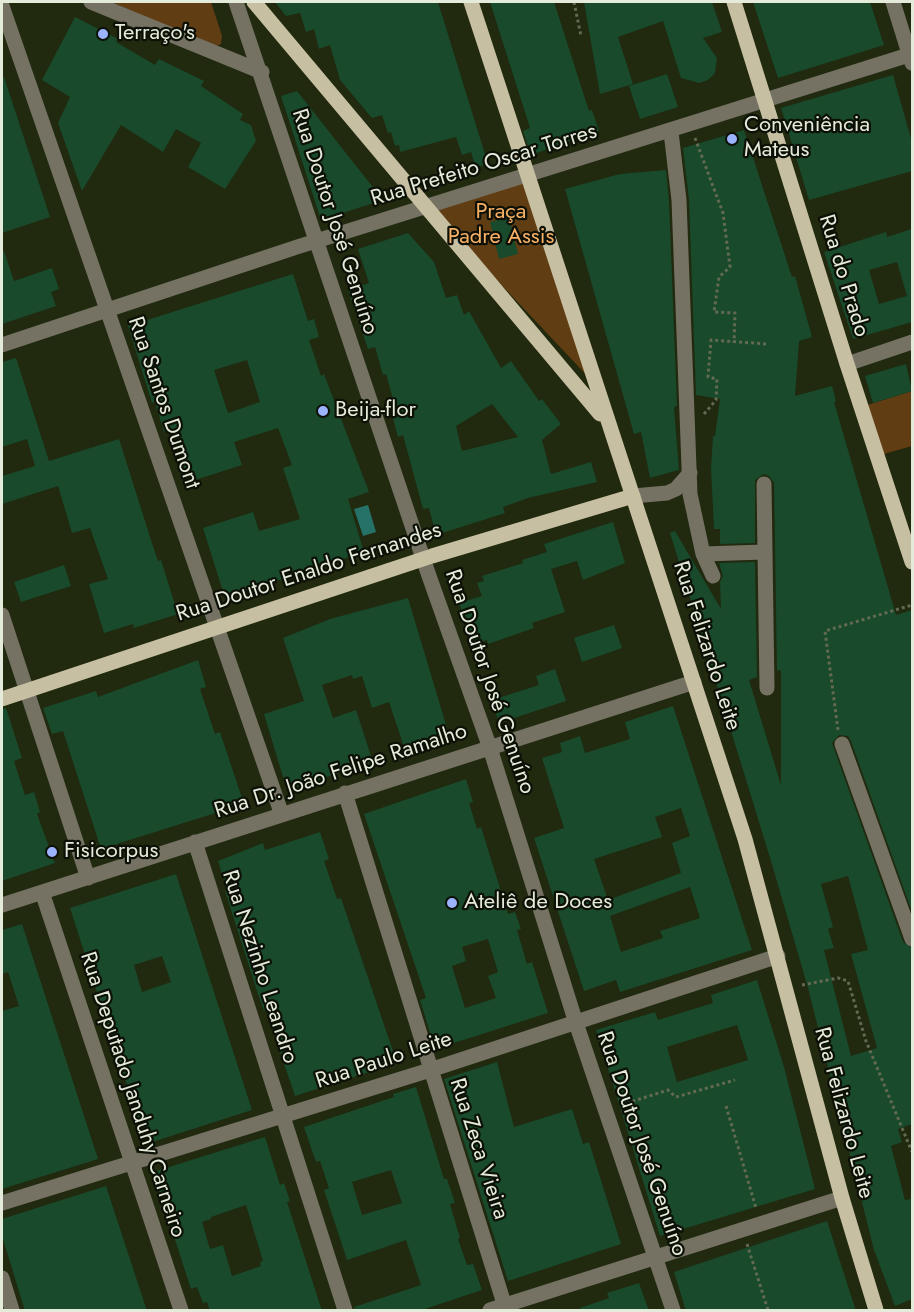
<!DOCTYPE html>
<html>
<head>
<meta charset="utf-8">
<style>
	body { margin:0 }
	#map { position:relative; width:914px; height:1312px; overflow:hidden; background:#21290e; font-family:Jost,sans-serif }
	canvas { display:block }
	.frame { position:absolute; inset:0; border:3px solid #e5ebdb; pointer-events:none }
</style>
</head>
<body>
<div id="map">
<canvas width="914" height="1312"></canvas>
<div class="frame"></div>
</div>
<script>
const g = document.querySelector('canvas').getContext('2d');
g.lineJoin = 'round';
function fillPath(path, color) { g.fillStyle = color; g.fill(path, 'evenodd'); }
const poly = rows => new Path2D(rows.map(r => 'M' + r).join(''));
function stroke(path, color, width, dash) { g.strokeStyle = color; g.lineWidth = width; g.lineCap = dash ? 'butt' : 'round'; g.setLineDash(dash || []); g.stroke(path); }
function drawText(font, color, halo, rows, align = 'center') {
  g.font = font + ' Jost,sans-serif'; g.lineWidth = 4.5; g.setLineDash([]); g.textBaseline = 'middle'; g.strokeStyle = halo; g.fillStyle = color; for (const [text, x, y, turn = 0] of rows) {
    g.save(); g.translate(x, y); g.rotate((+turn || 0) * Math.PI / 180); g.textAlign = isNaN(turn) ? turn : align; if (halo) g.strokeText(text, 0, 0); g.fillText(text, 0, 0); g.restore();
  }
}
fillPath(poly([
	[111,2,211,2,222,36,221,44,214,47],
	[526,177,593,382,429,208],
	[912,391,912,446,877,456,861,407]
]), '#613d13');
fillPath(poly([
	[368,505,376,532,363,536,354,509]
]), '#277268');
fillPath(poly([
	[275,2,438,2,488,164,476,168,471,152,462,155,456,137,400,152,399,145,395,146,391,132,388,133,382,115,372,118,340,80,330,45,319,49,314,29,306,32,300,13,286,16],
	[490,2,554,2,589,111,592,110,599,131,531,155,523,131,530,128],
	[584,2,712,2,722,32,703,38,717,58,715,73,708,80,699,83,681,78,663,21,618,37,633,84,600,94],
	[753,2,870,2,884,45,778,78],
	[75,17,118,39,116,42,155,65,159,59,204,81,201,86,243,114,240,120,251,125,256,141,225,189,188,167,201,143,176,129,163,152,121,125,82,191,58,123,70,97,42,80],
	[667,74,678,107,640,119,629,86],
	[893,75,912,142,912,171,809,200,781,108],
	[2,77,4,77,50,217,2,233],
	[297,91,383,200,321,220,281,96],
	[744,130,792,277,795,276,812,337,799,341,795,396,832,386,836,401,834,402,896,615,912,610,912,912,851,741,848,736,839,735,832,743,903,942,912,948,912,1124,898,1129,902,1142,891,1146,905,1200,912,1199,912,1299,895,1306,874,1250,808,988,771,861,670,533,675,531,721,609,720,582,723,576,719,563,755,562,757,677,749,680,781,785,781,670,777,671,774,483,769,476,764,474,755,480,755,543,720,544,720,529,714,529,711,469,713,436,715,436,720,399,696,395,689,200,683,148],
	[848,876,868,950,851,954,877,1048,851,1056,824,950,834,948,828,929,833,927,821,884],
	[666,170,669,201,677,406,674,407,679,470,650,478,641,432,634,434,565,189,620,174],
	[509,217,518,254,499,259,490,222],
	[912,229,912,322,853,339,824,252,886,232,887,237],
	[897,262,907,296,879,304,869,270],
	[408,233,434,262,446,298,457,295,464,315,469,311,501,368,511,361,539,401,542,399,561,424,542,440,551,474,591,462,597,482,528,498,503,507,505,513,436,535,429,508,423,509,403,435,398,437,392,415,397,413,386,374,383,375,375,347,368,349,348,290,369,283,358,249],
	[492,404,518,437,462,451,456,426],
	[2,251,4,251,14,281,52,268,59,289,51,292,56,306,2,324],
	[293,274,308,321,314,319,319,337,309,340,321,376,324,374,369,492,348,499,364,552,225,598,203,528,253,512,259,531,300,519,283,468,292,465,278,428,234,442,242,465,189,482,170,430,164,432,155,402,152,403,128,326],
	[247,360,260,402,228,413,214,370],
	[16,358,49,461,119,439,150,537,158,561,161,560,178,614,134,628,133,624,104,633,89,584,108,579,90,528,72,533,58,486,2,504,2,476,35,466,27,439,2,447,2,362],
	[906,364,912,391,873,403,865,376],
	[613,522,625,563,583,580,577,561,551,569,565,612,532,623,534,628,488,644,487,640,473,645,459,603,482,596,477,583,484,581,482,576,523,563,522,560,547,552,544,544],
	[64,565,71,586,21,602,14,582],
	[408,598,450,738,406,753,389,702,372,708,362,676,353,679,352,675,322,685,333,718,356,710,373,762,287,790,264,714,304,701,283,638,330,619],
	[614,625,622,648,582,662,574,638],
	[198,660,206,687,200,689,215,734,220,732,244,804,101,849,63,731,52,734,43,708,96,691,98,697],
	[555,669,566,701,499,723,492,700,539,685,536,676],
	[673,706,752,950,620,992,616,980,584,991,534,838,564,828,542,758,562,752,560,743,580,736,585,753,630,739,625,722],
	[681,808,690,836,672,843,681,873,608,900,594,859,662,837,655,817],
	[690,887,700,918,660,931,663,938,621,952,610,916],
	[6,708,22,758,14,761,25,795,34,792,40,812,37,814,55,863,2,881,2,709],
	[466,779,473,802,469,803,477,829,481,827,508,914,515,912,521,929,517,930,527,964,532,962,548,1013,435,1049,420,1000,426,998,364,814],
	[488,939,498,972,488,976,496,998,465,1008,452,966,466,961,462,947],
	[320,832,329,859,324,861,337,899,341,898,397,1063,295,1096,266,1010,264,1011,257,991,225,891,227,890,218,861,263,843,265,850],
	[176,874,252,1110,146,1144,70,908],
	[162,956,171,982,142,992,134,965],
	[22,924,98,1159,2,1189,2,1011,19,1006,8,972,2,974,2,930],
	[757,980,784,1067,815,1189,660,1236,596,1030,655,1012,658,1020,713,1003,711,995],
	[737,1025,748,1060,677,1082,667,1047],
	[497,1062,514,1127,572,1109,583,1144,589,1142,621,1244,508,1281,444,1079],
	[416,1087,444,1179,447,1179,455,1203,450,1204,460,1238,458,1239,467,1265,473,1264,482,1290,419,1311,355,1311,354,1307,421,1285,406,1240,347,1260,324,1190,329,1188,320,1161,316,1162,304,1127,394,1097,393,1094],
	[391,1170,402,1203,362,1215,352,1182],
	[265,1137,280,1185,284,1183,290,1201,287,1202,322,1311,210,1311,207,1302,203,1303,197,1287,191,1289,153,1172],
	[246,1205,263,1261,260,1262,261,1266,232,1276,223,1245,210,1249,202,1222,211,1219,211,1217],
	[106,1186,147,1311,25,1311,2,1236,2,1219],
	[827,1221,856,1311,686,1311,674,1272],
	[639,1283,649,1311,580,1311,580,1308,609,1298,607,1293]
]), '#184a2b');
stroke(poly([
	[574,2,581,36],
	[695,138,723,213,730,267,719,277,714,312,735,313,734,343],
	[704,414,716,400,717,379,708,377,711,340,767,344],
	[838,730,825,631,912,605],
	[802,985,838,978,848,981,866,1041,912,1152],
	[621,1105,668,1090,676,1097,735,1080],
	[726,1106,756,1208],
	[747,1244,768,1310]
]), '#626a52', 3, [3, 3]);
stroke(poly([
	[91,2,262,72],
	[236,2,428,573,490,748,576,1023,673,1310],
	[893,2,912,63],
	[2,6,282,815],
	[671,132,679,200,690,494,703,554,713,576],
	[2,345,297,247,912,54],
	[847,364,912,342],
	[764,484,767,688],
	[633,496,667,493,676,489,690,473],
	[703,554,764,552],
	[2,615,88,878],
	[842,744,912,939],
	[345,793,506,1310],
	[195,842,345,1310],
	[42,892,181,1310],
	[2,905,694,682],
	[2,1203,430,1070,778,956],
	[2,1278,12,1310],
	[490,1310,842,1198]
]), '#757264', 15);
stroke(poly([
	[254,2,600,414],
	[471,2,745,839,842,1198,876,1310],
	[734,2,847,364,912,562],
	[2,699,432,556,633,496]
]), '#c6bfa2', 15);
for (const [x, y, r, color] of [
	[103,34,6,"#9cb4fd"],
	[732,139,6,"#9cb4fd"],
	[323,411,6,"#9cb4fd"],
	[52,852,6,"#9cb4fd"],
	[452,903,6,"#9cb4fd"]
]) { const dot = new Path2D(); dot.arc(x, y, r, 0, 2 * Math.PI); g.fillStyle = color; g.fill(dot); stroke(dot, '#0c1006', 2); }
drawText('22px', '#e5ebdb', '#0c1006', [
	["Terraço's",115,34],
	["Conveniência",744,126],
	["Mateus",744,151],
	["Beija-flor",335,411],
	["Fisicorpus",64,852],
	["Ateliê de Doces",464,903]
], 'left');
drawText('22px', '#e5ebdb', '#0c1006', [
	["Rua Prefeito Oscar Torres",484,166,-17],
	["Rua Doutor José Genuíno",334,222,72],
	["Rua do Prado",843,276,73],
	["Rua Santos Dumont",163,403,71],
	["Rua Doutor Enaldo Fernandes",309,573,-18],
	["Rua Felizardo Leite",706,646,72],
	["Rua Doutor José Genuíno",489,682,71],
	["Rua Dr. João Felipe Ramalho",341,772,-18],
	["Rua Nezinho Leandro",259,967,72],
	["Rua Paulo Leite",384,1061,-18],
	["Rua Deputado Janduhy Carneiro",132,1095,72],
	["Rua Felizardo Leite",843,1113,75],
	["Rua Doutor José Genuíno",641,1144,71],
	["Rua Zeca Vieira",478,1149,72]
]);
drawText('22px', '#f9b166', '#0c1006', [
	["Praça",501,213],
	["Padre Assis",501,238]
]);
</script>
</body>
</html>
